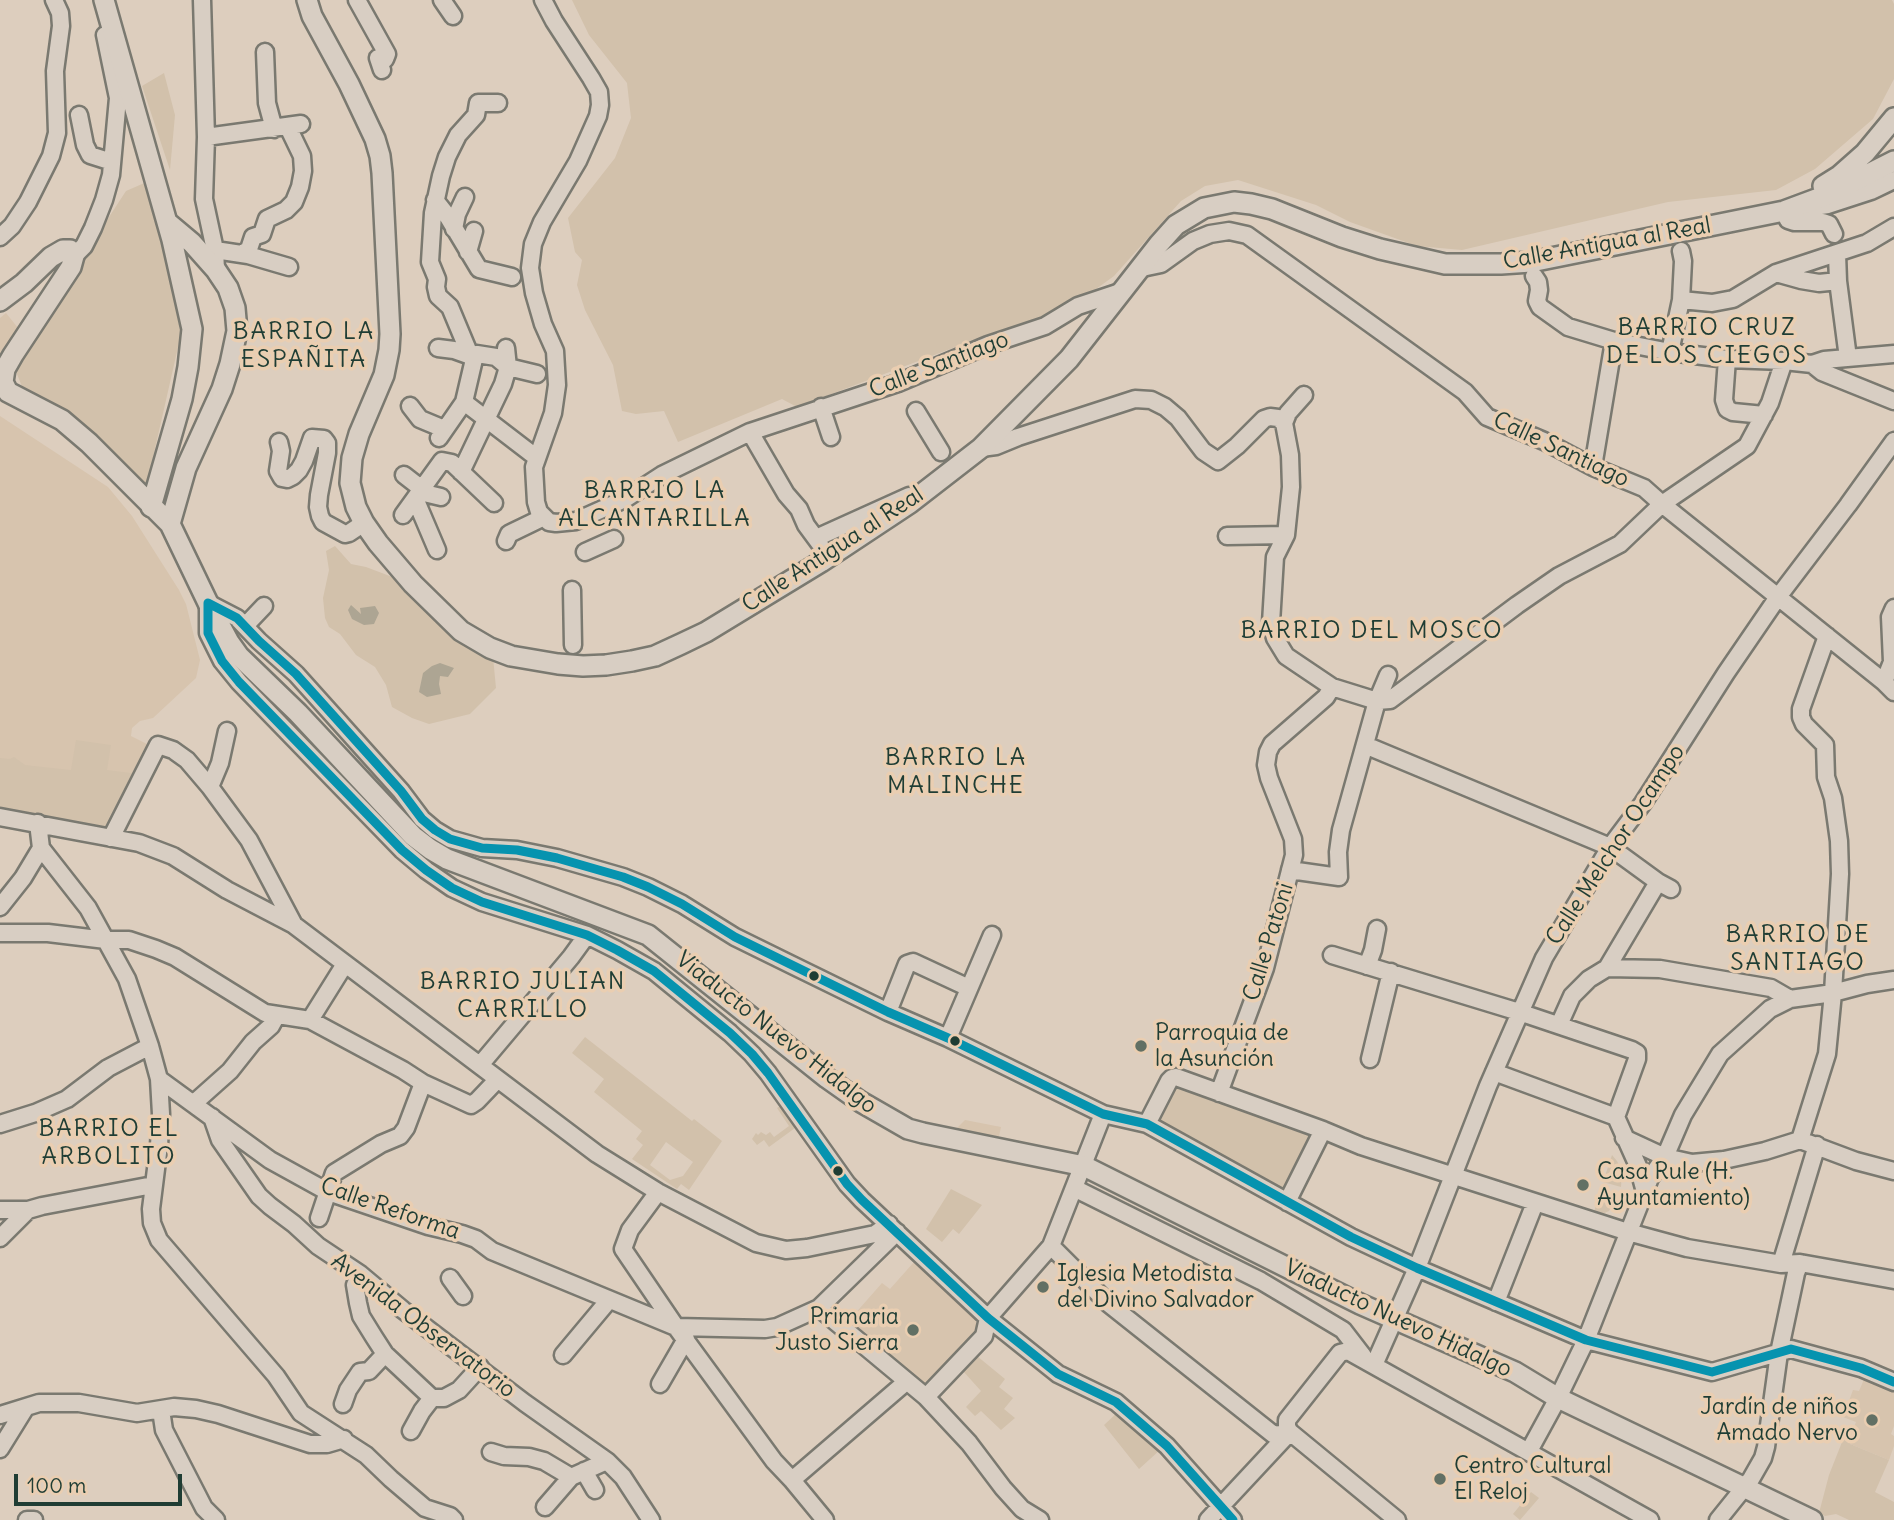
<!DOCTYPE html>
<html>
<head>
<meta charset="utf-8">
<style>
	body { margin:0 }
	#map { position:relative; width:1894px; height:1520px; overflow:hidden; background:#ddcebe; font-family:Delius,sans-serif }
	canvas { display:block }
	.scale { position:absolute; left:14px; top:1474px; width:168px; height:32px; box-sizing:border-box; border:4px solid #1f3d34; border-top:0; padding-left:9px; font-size:21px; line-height:24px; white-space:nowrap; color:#1f3d34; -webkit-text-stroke:5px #eaceb1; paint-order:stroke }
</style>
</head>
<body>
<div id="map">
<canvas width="1894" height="1520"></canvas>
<div class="scale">100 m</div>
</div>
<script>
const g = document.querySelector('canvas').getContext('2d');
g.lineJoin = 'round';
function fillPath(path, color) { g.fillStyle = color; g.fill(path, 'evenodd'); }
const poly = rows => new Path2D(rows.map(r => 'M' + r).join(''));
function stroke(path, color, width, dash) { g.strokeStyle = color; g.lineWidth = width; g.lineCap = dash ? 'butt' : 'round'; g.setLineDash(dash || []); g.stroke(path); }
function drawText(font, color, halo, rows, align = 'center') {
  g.font = font + ' Delius,sans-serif'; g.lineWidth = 7; g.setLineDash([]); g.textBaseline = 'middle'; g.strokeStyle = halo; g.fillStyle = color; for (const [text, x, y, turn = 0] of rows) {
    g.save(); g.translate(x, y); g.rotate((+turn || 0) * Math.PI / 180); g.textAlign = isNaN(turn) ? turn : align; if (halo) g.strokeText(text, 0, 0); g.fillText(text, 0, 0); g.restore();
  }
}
fillPath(poly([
	[6,313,22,333,0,363,0,318],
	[0,416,108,487,132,516,179,590,186,604,200,660,196,678,153,718,140,721,132,728,131,736,153,747,122,807,0,796],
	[965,1120,1001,1127,998,1141,954,1131],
	[914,1262,976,1319,976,1334,924,1392,845,1325,882,1283,890,1289],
	[1865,1377,1894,1389,1894,1426,1891,1434,1894,1436,1894,1446,1889,1460,1850,1444,1852,1439,1850,1438,1856,1422,1843,1417,1853,1390,1859,1391]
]), '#d7c4ae');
fillPath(poly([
	[572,0,1892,0,1894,4,1894,79,1873,119,1815,169,1776,190,1668,202,1462,250,1417,246,1350,222,1316,205,1238,180,1205,186,1181,201,1114,276,1085,297,1039,319,974,340,797,407,782,399,678,442,664,411,636,414,622,411,613,365,585,310,577,285,582,260,575,252,568,218,615,158,631,118,627,83,589,35],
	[164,73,175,115,170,170,142,86],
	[149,181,181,334,144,497,23,389,13,364,126,191],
	[335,546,351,564,366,567,395,578,493,657,496,688,470,714,429,724,412,718,392,707,386,685,375,667,356,655,340,634,329,627,325,618,323,598,329,570,326,551],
	[76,740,111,745,107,770,139,774,109,833,62,821,0,809,0,758,10,759,14,757,25,765,71,770],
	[585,1037,692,1121,694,1119,722,1141,689,1190,681,1184,677,1189,632,1159,643,1145,636,1139,642,1131,594,1092,604,1079,572,1053],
	[666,1142,693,1162,683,1176,670,1180,650,1165],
	[1177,1086,1311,1136,1284,1191,1161,1121,1159,1116,1174,1087],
	[780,1106,795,1128,769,1147,764,1140,757,1145,752,1139,756,1133,758,1135,761,1132,766,1135,770,1132,774,1137,789,1126,777,1108],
	[1612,1155,1617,1161,1622,1171,1621,1187,1603,1182],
	[951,1189,982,1205,959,1234,953,1229,942,1242,926,1229],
	[1601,1189,1618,1195,1609,1211,1600,1215,1593,1215],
	[977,1356,1005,1379,999,1387,1013,1398,1004,1409,1015,1418,1001,1430,981,1411,975,1416,966,1407,981,1391,963,1371],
	[1119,1411,1160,1450,1139,1469,1104,1425],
	[1844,1437,1852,1439,1850,1444,1889,1460,1875,1492,1894,1502,1894,1520,1849,1520,1836,1514,1825,1516,1819,1513,1829,1475],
	[1531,1492,1539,1498,1520,1520,1513,1514]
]), '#d2c1ab');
fillPath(poly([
	[351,605,361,614,360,608,375,606,379,613,374,624,364,625,352,619,348,610],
	[440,663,454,668,448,677,440,676,439,684,441,694,427,697,419,692,423,673,432,666]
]), '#ada593');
const minor = poly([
	[202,0,206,137,204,199,215,250,216,270],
	[357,0,387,54,385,59,378,58,382,70],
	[442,0,453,16],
	[543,0,554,21,591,78,599,92,600,105,598,116,578,161,542,222,533,244,530,268,534,293,543,324,555,351,557,385,553,413,534,467,536,502,539,512,549,522,556,523,576,521,625,499,662,475,750,432,898,383,988,345,1045,326,1078,306,1123,291],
	[265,52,267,103,274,129],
	[79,115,85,145,90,155,112,162],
	[206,137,301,124],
	[435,200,446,214,479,269,512,277],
	[454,229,457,214,465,197],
	[1834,234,1829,224,1823,222,1794,222,1788,220,1784,211,1828,205,1871,191,1894,180],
	[0,237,12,226,28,202,51,156,57,133,55,71,61,26,60,13,54,0],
	[215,250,248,255,289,267],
	[468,252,474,231],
	[242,254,249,249,253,237,262,234,267,219,286,210,294,202,300,187,303,171,302,156,288,127],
	[1837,254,1838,281,1848,358],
	[74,256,84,246,93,228,104,200,111,175,118,98,105,35],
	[1142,268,1161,264,1193,241,1210,234,1229,231,1247,235,1465,392,1487,417,1544,441,1593,467,1644,488,1662,504,1884,682,1894,692],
	[1776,273,1801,280,1819,283,1838,281],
	[1534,276,1538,282,1539,290,1537,301,1540,307,1568,327,1614,341,1670,352,1727,359,1784,361,1812,364,1824,360,1894,354],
	[1681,300,1712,303,1733,299,1776,273,1867,243,1894,227],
	[438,348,454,350,468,355,477,354,496,357,508,367,537,374],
	[1670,352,1681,300,1683,261,1681,251],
	[470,355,450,307,438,296,436,287,437,279,430,262,433,213,441,176,447,157,458,135,476,115,478,103,498,103],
	[1727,359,1724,400,1727,409,1733,412,1764,415],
	[1812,364,1822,372,1894,401],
	[464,402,537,458],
	[410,406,420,419,444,429],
	[821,407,831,437],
	[916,411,941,452],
	[1284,423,1290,455,1291,487,1286,535,1275,557,1271,623,1275,638,1286,656,1332,687,1377,701,1390,700,1517,605,1559,576,1620,544,1662,504,1747,446,1770,403,1784,361],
	[1284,423,1288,413,1304,395],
	[750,432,786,494,799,509,806,525,820,544],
	[439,438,464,402,475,355],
	[279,442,281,451,278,471,282,478,287,479,293,476,299,470,304,461,312,438,324,439,327,443,327,453,319,495,318,507,320,516,323,522,345,534,349,533,364,523],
	[981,448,996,446,1018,437,1135,399,1151,400,1165,407,1178,418,1203,451,1218,461,1237,446,1264,419,1270,417,1278,418,1284,423],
	[1593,467,1614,341],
	[461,472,503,384,508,367,506,348],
	[404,475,422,489],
	[420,492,441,497],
	[417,496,417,503,437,550],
	[403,515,442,461,452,463,494,503],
	[1227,536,1286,535],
	[816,538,909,496],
	[506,541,509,534,513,532,544,517],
	[585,552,614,539],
	[572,590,573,645],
	[245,626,264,606],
	[1884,682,1892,662,1890,617,1894,608],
	[1365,745,1610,847,1658,882,1671,889],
	[210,787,220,763,227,731],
	[0,817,139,843,173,856,227,890,294,925,597,1154,658,1192,756,1243,786,1250,807,1248,875,1234,889,1224],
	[38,823,41,848,88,908,127,979,150,1046,159,1079,161,1114,159,1145,151,1209,152,1223,159,1240,276,1376,301,1413,366,1455,391,1479,425,1508,450,1516,454,1520],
	[111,838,158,745,173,750,187,760,210,787,249,840,294,925],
	[1290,870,1339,877,1338,852,1341,830,1377,701,1388,675],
	[0,907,23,878,41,848],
	[0,933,48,933,106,940,129,940,156,949,175,957,265,1013,310,1020,403,1070,423,1083,471,1105,477,1101,498,1079],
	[1332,955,1519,1012,1632,1050,1637,1053,1637,1059,1616,1117],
	[1367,966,1373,950,1377,929],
	[1607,968,1660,969,1771,988,1790,999],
	[888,1012,907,964,913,962,969,988],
	[310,1020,345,964],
	[1559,1025,1572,996,1589,979,1607,968,1658,882],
	[948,1038,992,935],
	[1370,1059,1391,972],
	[480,1065,571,957,587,935],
	[1494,1072,1616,1117,1638,1166,1645,1192],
	[159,1079,270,1160,328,1192,428,1226,462,1234,476,1239,492,1251,676,1327,765,1329,777,1327,819,1308,897,1232],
	[1219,1093,1265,968,1294,855,1293,839,1269,778,1266,765,1268,752,1272,744,1326,697,1332,687],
	[193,1104,230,1071,253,1042,271,1026,277,1015],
	[212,1117,220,1140,259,1196,270,1206,294,1224,318,1246,360,1274,403,1310,525,1403,607,1461,623,1477,651,1520],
	[0,1124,35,1113,67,1099,108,1068,150,1046],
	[1147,1124,1169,1081,1172,1078,1176,1077,1323,1130,1361,1146,1628,1232,1687,1248,1781,1264,1800,1263,1894,1280],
	[1624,1138,1665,1157,1692,1163,1724,1160,1765,1151,1800,1140,1856,1161,1894,1171],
	[1800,1140,1827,1054,1833,993,1840,874,1839,841,1833,798,1826,777,1825,745,1804,724,1801,717,1801,709,1827,636],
	[1074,1188,1261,1281,1343,1330,1363,1356],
	[658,1192,630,1230,623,1249,676,1327,774,1461,792,1480,825,1520],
	[1287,1202,1323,1130],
	[0,1210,28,1210,42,1206,153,1185],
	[319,1218,334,1173,381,1144,400,1136,406,1128,423,1083],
	[0,1238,28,1210],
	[1051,1246,1109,1304,1274,1435,1290,1432,1397,1520],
	[1781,1264,1817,1145],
	[360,1274,355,1285,358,1303,361,1316,374,1337,385,1354,432,1398],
	[450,1278,463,1296],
	[1496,1302,1535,1203],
	[819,1308,926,1397,969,1443,1003,1488,1022,1509,1040,1520],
	[563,1355,609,1300],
	[1374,1365,1417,1268,1488,1086,1544,958,1610,847,1643,803,1726,673,1778,597,1848,505,1894,441],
	[660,1384,686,1339],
	[926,1397,984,1336,988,1318,1051,1246,1103,1114],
	[343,1404,348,1390,360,1372,369,1371,385,1354],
	[161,1410,164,1430,204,1508,216,1520],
	[0,1415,39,1403,79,1403,137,1413,174,1407,196,1409,218,1414,310,1444,327,1444,344,1439],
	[411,1431,422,1411,432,1398,444,1398,459,1390,480,1367],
	[1290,1432,1287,1427,1287,1420,1340,1353,1348,1351,1650,1520],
	[0,1449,26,1407],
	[1529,1451,1558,1398,1586,1340,1650,1178,1665,1157,1683,1115,1720,1054,1770,1009,1790,999,1833,993,1867,984,1894,980],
	[491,1452,504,1456,529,1457,544,1461,571,1477],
	[584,1471,595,1490],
	[792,1480,906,1382],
	[545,1507,571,1477,607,1461],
	[27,1520,34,1520],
	[1208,1520,1290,1432],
	[1233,1520,1167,1446,1116,1402,1058,1374,988,1318,862,1200,847,1184,768,1073,752,1054,730,1033,654,971,617,950,587,935,482,902,452,888,426,870,402,850,239,682,222,661,208,633,208,603,237,618,259,641,296,674,401,791,422,819,435,830,450,839,482,848,517,850,557,858,623,877,648,887,682,904,735,937,794,966,888,1012,948,1038,1103,1114,1147,1124,1351,1237,1417,1268,1586,1340,1712,1372,1791,1349,1861,1368,1894,1382],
	[1718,1520,1751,1479,1763,1458,1766,1447,1779,1353,1796,1273,1800,1263]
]);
const major = poly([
	[104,0,172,240,192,329,188,367,182,399,151,507],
	[307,0,312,16,349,84,375,139,380,156,382,173,390,334,389,350,384,375,359,434,352,458,350,483,356,507,364,523,378,543,413,584,461,631,490,648,511,656,558,664,583,666,606,665,632,661,655,656,681,644,706,632,821,562,910,503,981,448,1069,359,1159,244,1176,225,1204,208,1234,202,1251,204,1272,209,1342,237,1380,249,1445,264,1501,264,1531,262,1784,211,1827,195,1894,161],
	[1823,186,1839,176,1865,153,1894,118],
	[167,222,192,243,216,270,228,288,235,308,237,331,230,364,222,389,186,468,170,524],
	[0,301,24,283,51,257,63,250,70,250,74,256,71,267,13,355,5,369,3,382,8,392,62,420,89,443,170,524,208,603,229,642,239,656,298,713,413,836,430,849,447,859,648,935,827,1078,861,1102,908,1129,923,1133,1084,1166,1360,1304,1515,1372,1558,1398,1812,1520]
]);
stroke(minor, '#7a7970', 21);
stroke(major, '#7a7970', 24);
stroke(minor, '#d8cec3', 16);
stroke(major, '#d8cec3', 19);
stroke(poly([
	[1233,1520,1167,1446,1116,1402,1058,1374,988,1318,862,1200,847,1184,768,1073,752,1054,730,1033,654,971,617,950,587,935,482,902,452,888,426,870,402,850,239,682,222,661,208,633,208,603,237,618,259,641,296,674,401,791,422,819,435,830,450,839,482,848,517,850,557,858,623,877,648,887,682,904,735,937,794,966,888,1012,948,1038,1103,1114,1147,1124,1351,1237,1417,1268,1586,1340,1712,1372,1791,1349,1861,1368,1894,1382]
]), '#0693af', 9);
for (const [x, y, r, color] of [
	[814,976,6,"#1f3d34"],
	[955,1041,6,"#1f3d34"],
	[1141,1046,7,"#627064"],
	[838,1171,6,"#1f3d34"],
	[1583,1185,7,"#627064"],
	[1043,1287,7,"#627064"],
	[913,1330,7,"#627064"],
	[1872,1420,7,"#627064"],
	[1440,1479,7,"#627064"]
]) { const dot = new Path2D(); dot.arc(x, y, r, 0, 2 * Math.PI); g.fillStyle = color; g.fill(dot); stroke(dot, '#eaceb1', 2.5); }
drawText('23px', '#1f3d34', '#eaceb1', [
	["Calle Antigua al Real",1607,244,-10],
	["Calle Santiago",939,365,-21],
	["Calle Santiago",1561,450,25],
	["Calle Antigua al Real",833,550,-33],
	["Calle Melchor Ocampo",1616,845,-57],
	["Calle Patoni",1269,942,-73],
	["Viaducto Nuevo Hidalgo",776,1033,38],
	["Calle Reforma",390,1209,19],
	["Viaducto Nuevo Hidalgo",1398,1319,25],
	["Avenida Observatorio",423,1326,37]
]);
drawText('23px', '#1f3d34', '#eaceb1', [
	["Parroquia de",1155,1033],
	["la Asunción",1155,1059],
	["Casa Rule (H.",1597,1172],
	["Ayuntamiento)",1597,1198],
	["Iglesia Metodista",1057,1274],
	["del Divino Salvador",1057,1300],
	["Primaria",899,1317,"right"],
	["Justo Sierra",899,1343,"right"],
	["Jardín de niños",1858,1407,"right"],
	["Amado Nervo",1858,1433,"right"],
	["Centro Cultural",1454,1466],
	["El Reloj",1454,1492]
], 'left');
g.letterSpacing = '2px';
drawText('24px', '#1f3d34', '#eaceb1', [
	["BARRIO CRUZ",1707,328],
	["DE LOS CIEGOS",1707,356],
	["BARRIO LA",304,332],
	["ESPAÑITA",304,360],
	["BARRIO LA",655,491],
	["ALCANTARILLA",655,519],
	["BARRIO DEL MOSCO",1372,631],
	["BARRIO LA",956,758],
	["MALINCHE",956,786],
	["BARRIO DE",1798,935],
	["SANTIAGO",1798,963],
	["BARRIO JULIAN",523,982],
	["CARRILLO",523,1010],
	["BARRIO EL",109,1129],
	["ARBOLITO",109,1157]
]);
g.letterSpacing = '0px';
</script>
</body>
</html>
